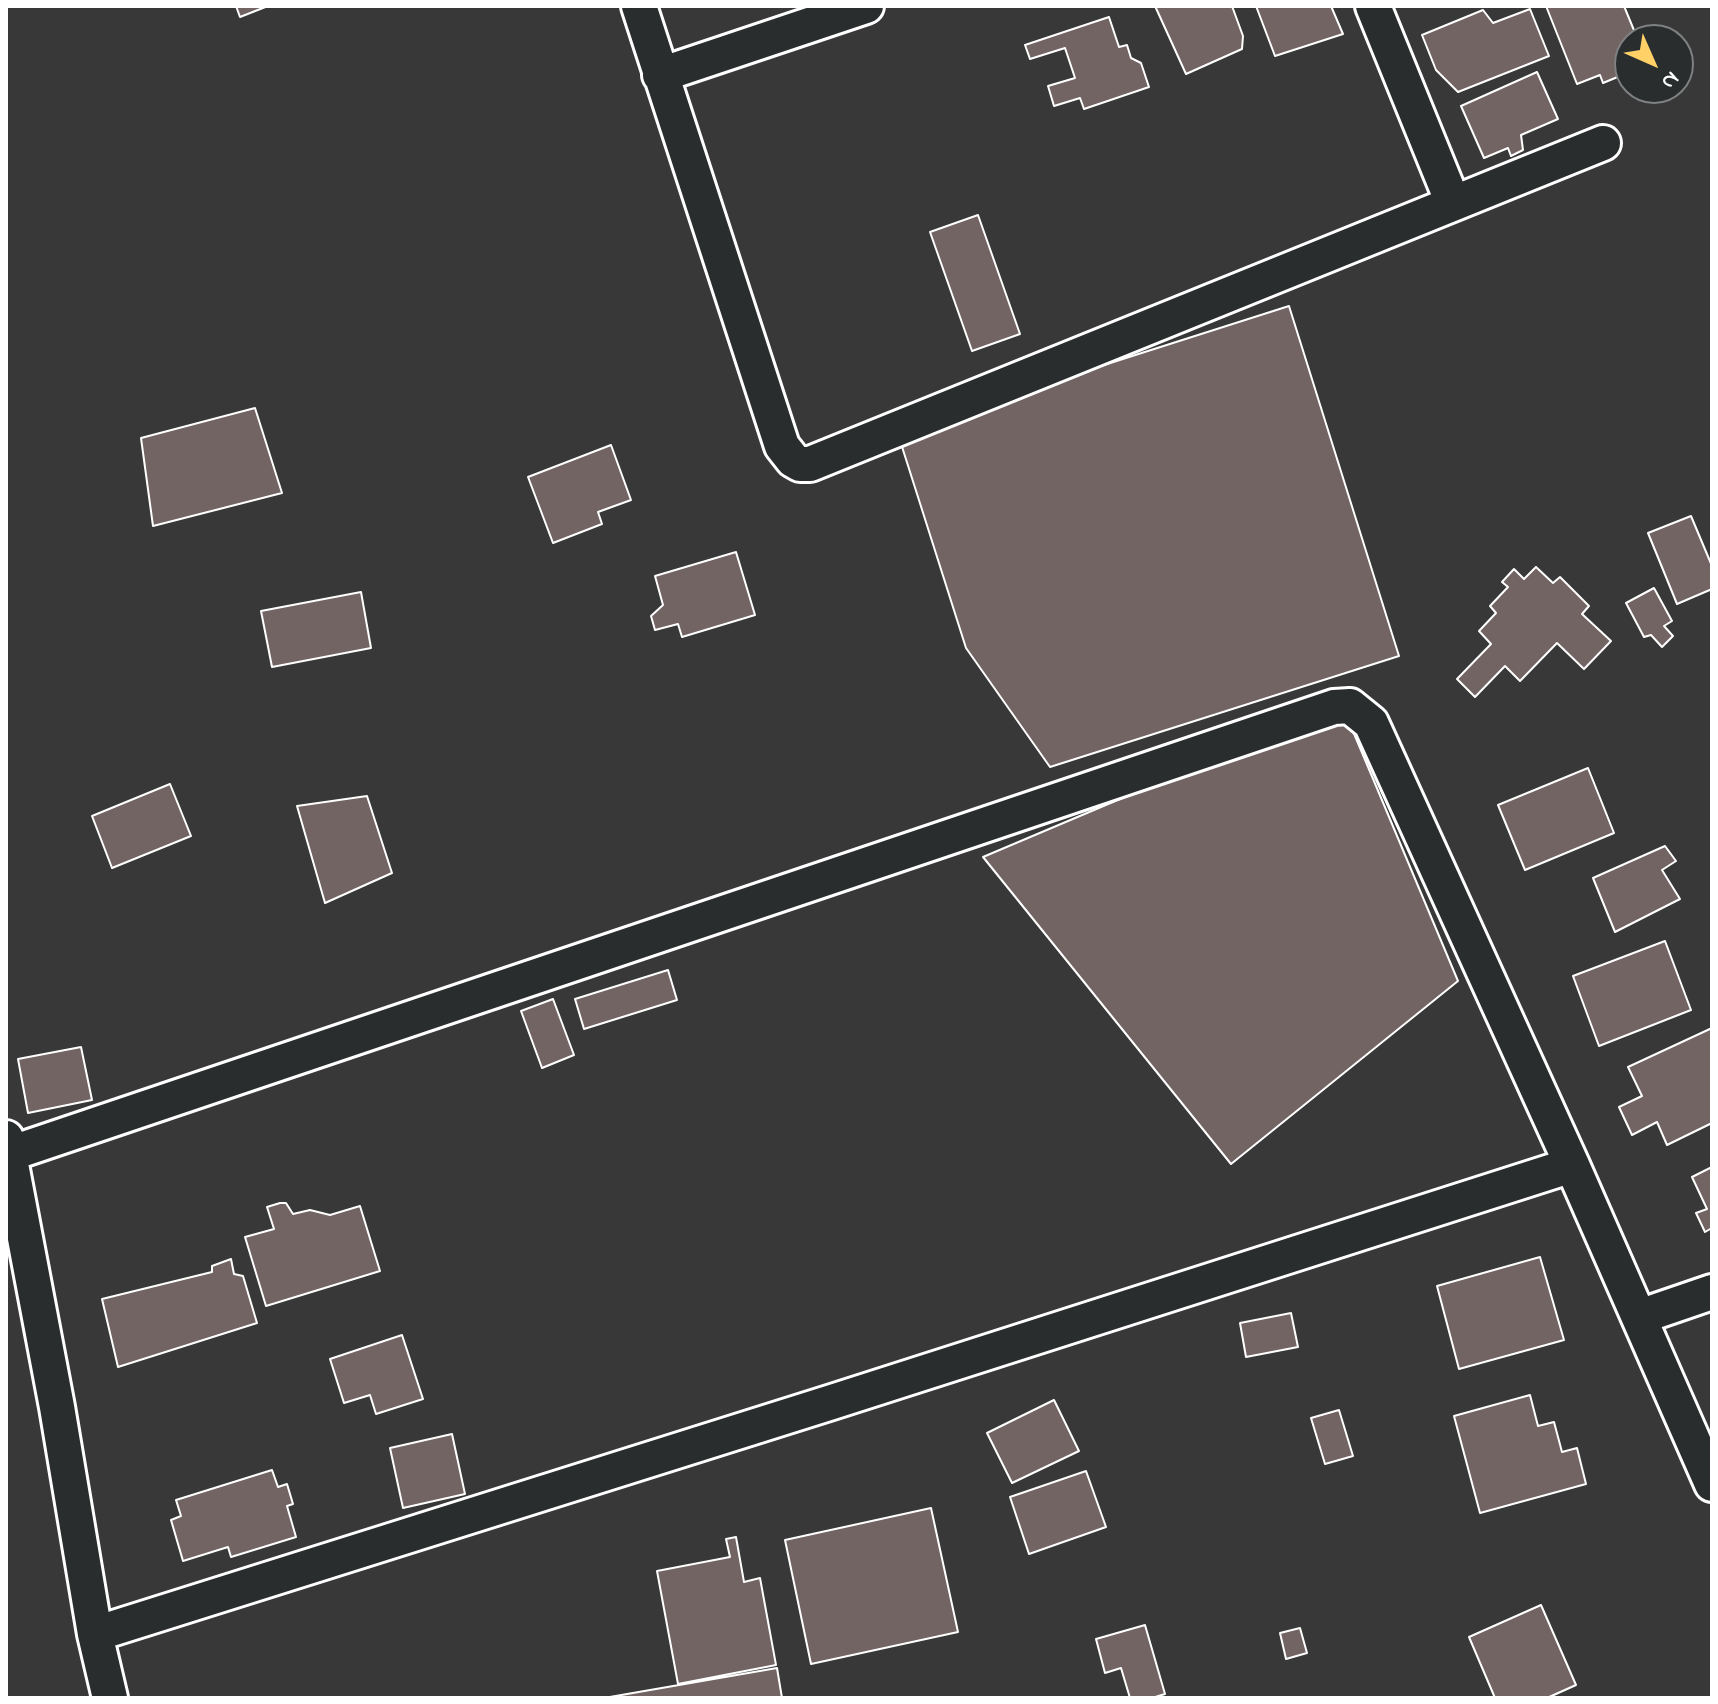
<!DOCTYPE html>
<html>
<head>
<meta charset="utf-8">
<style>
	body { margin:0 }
	#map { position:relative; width:1718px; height:1704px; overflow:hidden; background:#383838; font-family:"Indie Flower",sans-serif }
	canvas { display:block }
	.frame { position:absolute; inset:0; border:8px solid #fff; pointer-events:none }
	.north { position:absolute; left:1614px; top:24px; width:80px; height:80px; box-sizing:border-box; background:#2a2d2e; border:2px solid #7f8182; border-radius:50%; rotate:135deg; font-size:22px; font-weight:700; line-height:32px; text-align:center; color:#fff }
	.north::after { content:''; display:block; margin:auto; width:28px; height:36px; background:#ffd166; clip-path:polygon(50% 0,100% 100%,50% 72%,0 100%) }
</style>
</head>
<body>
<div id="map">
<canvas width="1718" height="1704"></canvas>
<div class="frame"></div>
<div class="north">N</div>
</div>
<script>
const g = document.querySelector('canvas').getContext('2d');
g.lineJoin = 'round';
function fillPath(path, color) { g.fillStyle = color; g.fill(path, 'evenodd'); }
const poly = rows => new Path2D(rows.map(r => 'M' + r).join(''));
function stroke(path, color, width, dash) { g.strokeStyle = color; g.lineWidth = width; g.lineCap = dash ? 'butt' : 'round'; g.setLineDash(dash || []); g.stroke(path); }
const building = poly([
	[236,6,268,6,240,17,236,6],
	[1155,6,1232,6,1243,36,1242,49,1186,74,1155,6],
	[1256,6,1331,6,1343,34,1275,56,1256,6],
	[1546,6,1624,6,1638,40,1630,40,1630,81,1623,84,1620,76,1603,83,1600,75,1577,84,1546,6],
	[1530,9,1549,56,1458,92,1436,70,1422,35,1483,10,1493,23,1530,9],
	[1109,17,1119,47,1127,45,1131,58,1141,63,1149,87,1084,109,1080,98,1054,106,1048,86,1075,78,1065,48,1030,59,1025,45,1109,17],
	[1537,72,1558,119,1521,135,1523,150,1511,156,1508,148,1484,158,1461,106,1537,72],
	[978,215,1020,334,972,351,930,232,978,215],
	[1289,306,1399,656,1050,767,966,648,897,431,1289,306],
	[255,408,282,493,153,526,141,438,255,408],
	[611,445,631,500,598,512,602,524,553,543,528,477,611,445],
	[1691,516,1712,566,1712,589,1677,604,1648,533,1691,516],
	[736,552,755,615,682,637,678,624,655,630,651,616,663,605,655,576,736,552],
	[1536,567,1553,583,1560,577,1589,606,1582,614,1611,641,1584,669,1557,643,1520,681,1505,666,1475,697,1457,679,1491,644,1479,631,1496,613,1490,606,1508,587,1502,582,1514,569,1524,579,1536,567],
	[1654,588,1672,621,1664,626,1673,636,1662,647,1651,635,1644,637,1626,603,1654,588],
	[361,592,371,648,272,667,261,611,361,592],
	[1342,705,1458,981,1231,1164,983,857,1342,705],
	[1588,768,1614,833,1525,870,1498,805,1588,768],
	[170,784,191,836,112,868,92,816,170,784],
	[367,796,392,873,325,903,297,806,367,796],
	[1665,846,1676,861,1662,870,1680,899,1615,932,1593,878,1665,846],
	[1665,941,1691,1010,1599,1046,1573,976,1665,941],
	[668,970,677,1000,584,1029,575,999,668,970],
	[553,999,574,1055,542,1068,521,1011,553,999],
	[1712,1028,1712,1123,1667,1145,1657,1122,1632,1135,1619,1107,1642,1096,1628,1067,1712,1028],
	[81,1047,92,1100,28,1113,18,1059,81,1047],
	[1712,1167,1712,1228,1705,1232,1696,1213,1707,1209,1692,1177,1712,1167],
	[280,1203,286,1203,293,1214,310,1210,330,1215,360,1206,380,1271,266,1306,245,1237,274,1229,267,1207,280,1203],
	[1540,1257,1564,1340,1459,1369,1437,1286,1540,1257],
	[231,1259,234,1274,243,1276,257,1323,118,1367,102,1299,212,1272,212,1266,231,1259],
	[1291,1313,1298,1347,1246,1357,1240,1323,1291,1313],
	[402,1335,423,1399,376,1414,370,1395,344,1403,330,1359,402,1335],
	[1530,1395,1538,1426,1554,1422,1562,1452,1577,1448,1586,1484,1480,1513,1454,1416,1530,1395],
	[1054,1400,1079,1451,1012,1483,987,1433,1054,1400],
	[1339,1410,1353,1456,1325,1464,1311,1418,1339,1410],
	[452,1434,465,1494,403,1508,390,1448,452,1434],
	[272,1470,278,1487,287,1484,293,1504,287,1506,296,1537,231,1557,228,1547,183,1561,171,1520,181,1516,176,1500,272,1470],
	[1086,1471,1106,1527,1029,1554,1010,1497,1086,1471],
	[931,1508,958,1632,811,1664,785,1540,931,1508],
	[736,1537,744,1582,760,1578,776,1665,678,1684,657,1571,730,1557,726,1539,736,1537],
	[1541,1605,1576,1685,1547,1698,1495,1698,1469,1637,1541,1605],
	[1145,1625,1165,1694,1152,1698,1130,1698,1121,1668,1105,1673,1096,1639,1145,1625],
	[1300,1628,1307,1653,1286,1659,1280,1633,1300,1628],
	[777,1668,782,1698,604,1698,777,1668]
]);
fillPath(building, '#726462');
stroke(building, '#fff', 2);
const minor = poly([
	[639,6,782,446,793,460,800,464,810,464,1603,143],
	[1373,6,1453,203],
	[660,75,866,6],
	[6,1138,57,1407,95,1634,110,1698],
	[9,1154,1334,707,1350,706,1371,723,1572,1165,1712,1484],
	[1639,1317,1712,1292],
	[95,1634,832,1402,1572,1165]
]);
stroke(minor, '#fff', 40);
stroke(minor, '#2a2d2e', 34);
</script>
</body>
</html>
